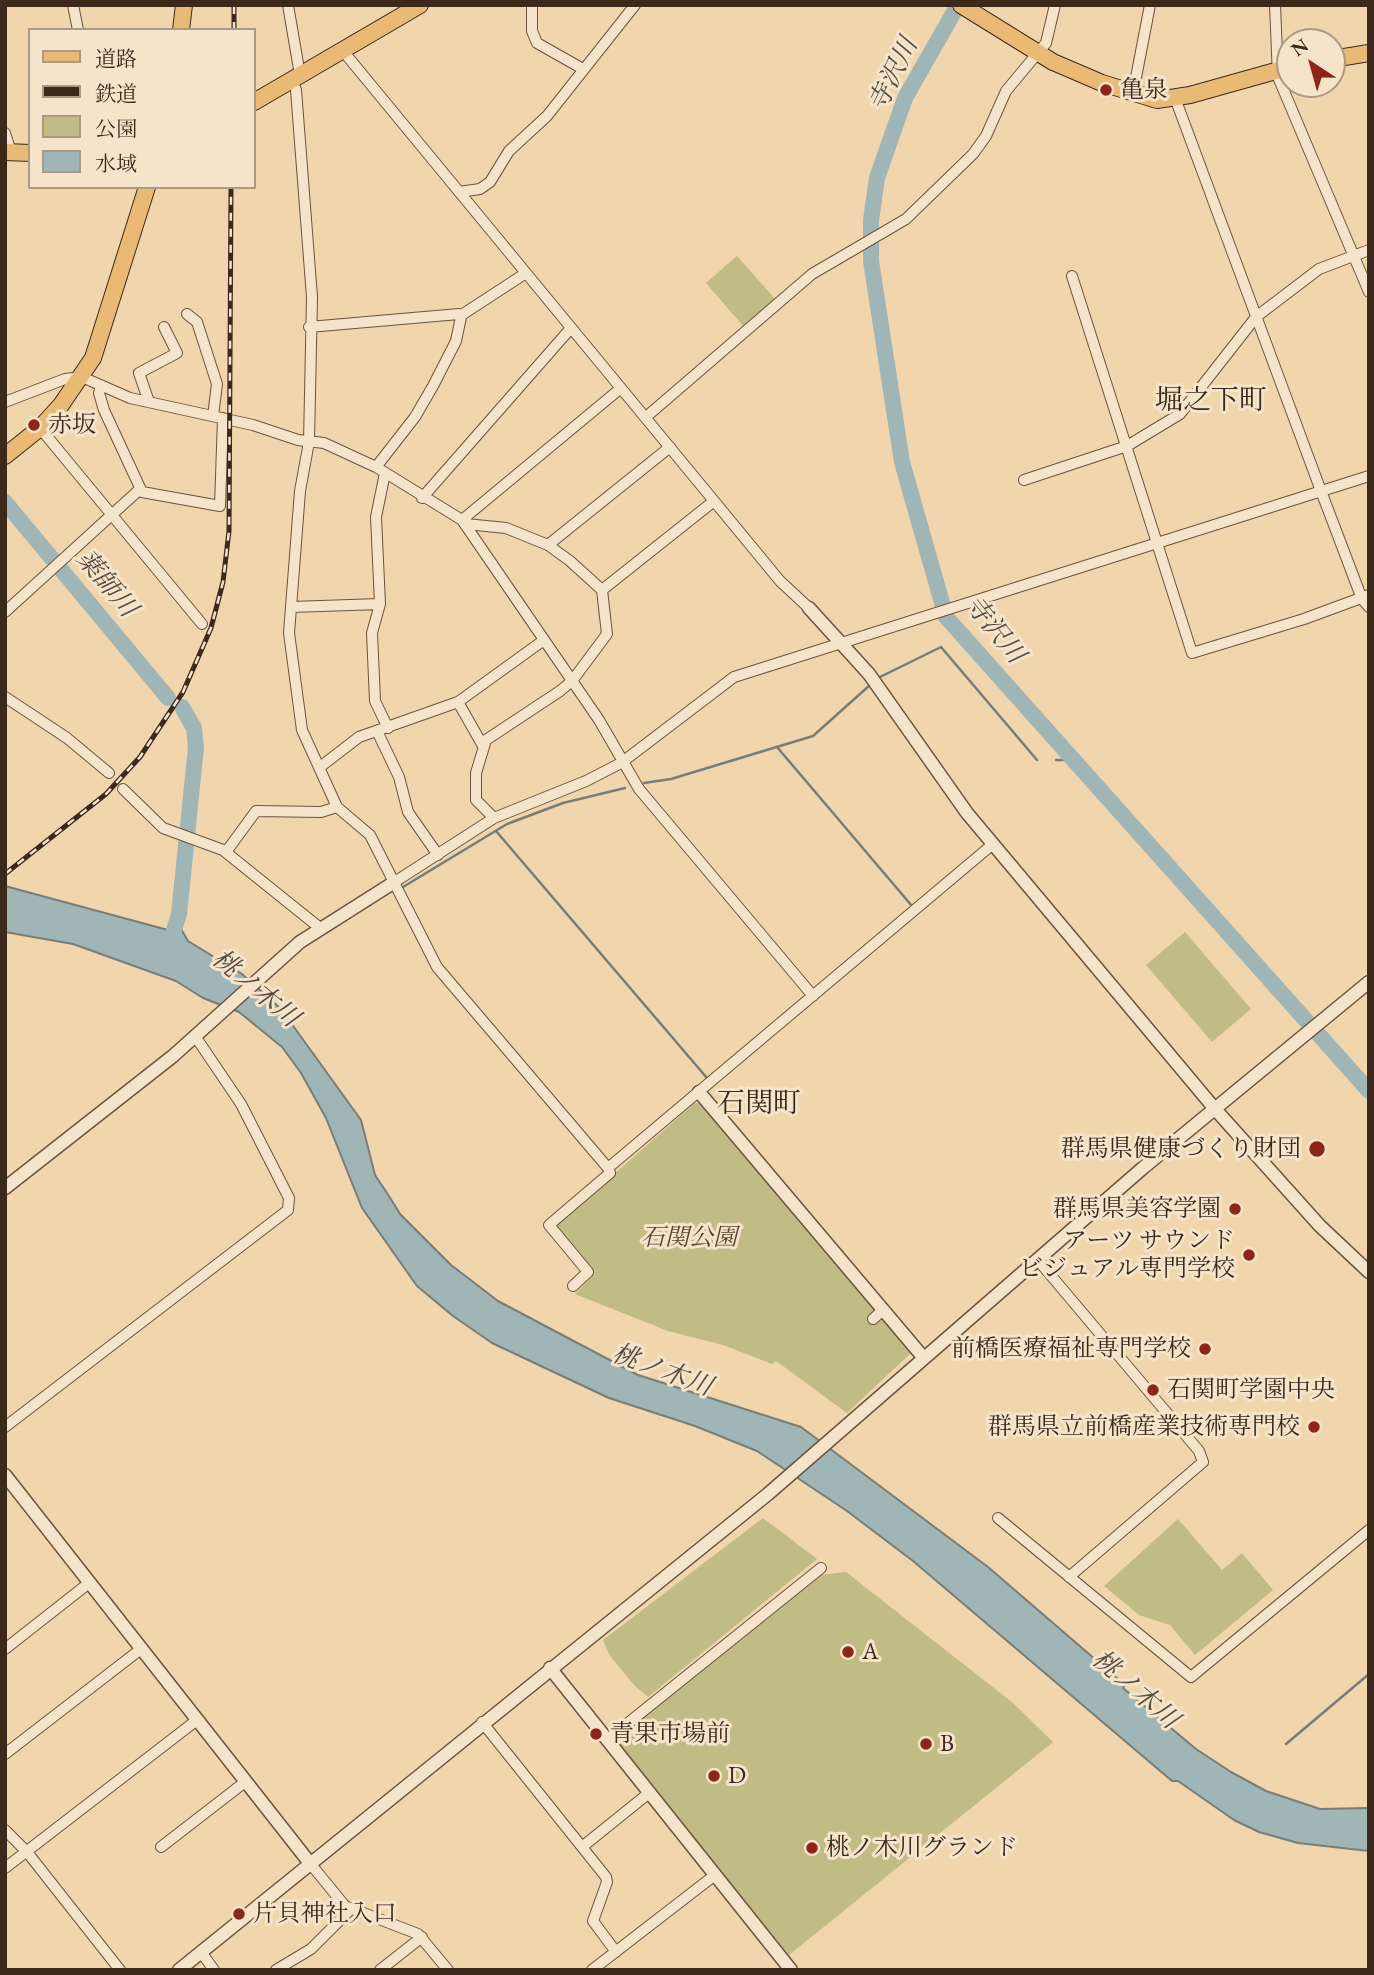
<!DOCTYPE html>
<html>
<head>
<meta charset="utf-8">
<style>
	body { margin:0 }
	#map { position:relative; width:1374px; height:1975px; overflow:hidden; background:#f0d5ad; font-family:"EB Garamond","Noto Serif JP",serif }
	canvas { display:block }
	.frame { position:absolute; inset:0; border:7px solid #3d281c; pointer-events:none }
	.legend { position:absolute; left:28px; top:28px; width:228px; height:161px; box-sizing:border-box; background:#f5e4ca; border:2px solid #ab9984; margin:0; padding:9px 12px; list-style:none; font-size:21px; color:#3d281c }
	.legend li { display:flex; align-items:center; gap:14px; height:35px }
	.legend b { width:35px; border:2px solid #ab9984 }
	.north { position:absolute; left:1276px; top:28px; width:70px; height:70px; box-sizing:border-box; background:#f5e4ca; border:2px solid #ab9984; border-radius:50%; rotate:324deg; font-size:19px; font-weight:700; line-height:28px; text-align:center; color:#3d281c }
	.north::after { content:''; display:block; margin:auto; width:24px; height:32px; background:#8f2418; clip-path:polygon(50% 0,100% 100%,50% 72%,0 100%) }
</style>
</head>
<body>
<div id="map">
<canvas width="1374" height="1975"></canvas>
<div class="frame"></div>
<ul class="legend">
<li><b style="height:9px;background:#e8ba76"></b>道路</li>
<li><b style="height:9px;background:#3d281c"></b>鉄道</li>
<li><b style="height:19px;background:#c1bb85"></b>公園</li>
<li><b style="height:19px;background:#a0b6b6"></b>水域</li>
</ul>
<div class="north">N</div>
</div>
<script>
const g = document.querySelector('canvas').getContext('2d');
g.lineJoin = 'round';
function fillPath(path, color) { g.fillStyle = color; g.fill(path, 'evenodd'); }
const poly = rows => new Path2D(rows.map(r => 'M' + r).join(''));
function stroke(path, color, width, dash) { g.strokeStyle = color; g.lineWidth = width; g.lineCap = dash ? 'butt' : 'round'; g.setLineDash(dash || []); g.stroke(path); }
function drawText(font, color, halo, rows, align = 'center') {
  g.font = font + ' "EB Garamond","Noto Serif JP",serif'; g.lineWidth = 6; g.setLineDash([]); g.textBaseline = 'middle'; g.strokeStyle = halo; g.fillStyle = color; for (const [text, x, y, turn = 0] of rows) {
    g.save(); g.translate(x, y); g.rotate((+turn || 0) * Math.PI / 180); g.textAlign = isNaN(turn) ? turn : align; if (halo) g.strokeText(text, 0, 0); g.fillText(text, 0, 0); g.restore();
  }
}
fillPath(poly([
	[737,256,776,300,744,327,706,283],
	[1185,932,1251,1009,1212,1042,1146,965],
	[695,1103,699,1103,911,1353,847,1413,776,1361,772,1364,723,1345,668,1331,575,1294,595,1274,557,1228,557,1224],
	[763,1518,817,1559,648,1697,635,1686,610,1656,603,1640],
	[1178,1519,1222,1570,1242,1553,1273,1590,1195,1655,1170,1625,1139,1615,1104,1586],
	[846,1572,1013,1703,1053,1742,789,1955,615,1741,616,1735,813,1576]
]), '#c1bb85');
const water = poly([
	[5,886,168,930,177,922,188,941,242,974,281,1009,361,1120,375,1175,389,1196,400,1214,451,1265,498,1301,638,1375,801,1427,988,1567,1125,1685,1123,1688,1196,1749,1231,1772,1266,1791,1320,1809,1369,1808,1369,1851,1298,1843,1259,1832,1234,1820,1178,1781,1172,1781,913,1561,847,1511,757,1451,695,1426,609,1398,492,1343,453,1316,417,1286,362,1208,326,1118,301,1073,282,1047,239,1012,203,998,176,981,73,944,5,932,5,886]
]);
fillPath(water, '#a0b6b6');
stroke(water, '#787d78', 2);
stroke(poly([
	[878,678,941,647,1037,760],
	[777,747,912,906],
	[1056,760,1076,760],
	[644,783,671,779,813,736,870,685],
	[496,831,707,1078],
	[403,887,507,824,563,803,625,788],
	[1286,1744,1369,1674]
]), '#787d78', 2.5);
stroke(poly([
	[958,5,905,98,877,178,871,220,871,261,902,462,946,617,1369,1091],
	[5,502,168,698],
	[170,943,179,914,196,747,194,728,182,707]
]), '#a0b6b6', 16);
const minor = poly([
	[73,5,78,30],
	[288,5,300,75],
	[532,5,532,31,537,43,583,69],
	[1275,5,1278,77,1369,292],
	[343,51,780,581,809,608],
	[292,80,296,90,312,297,309,442,300,491,289,633,302,730,337,807,370,835,437,967,608,1168],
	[1133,93,1150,5],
	[1175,98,1321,491,1362,599,1369,607],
	[5,133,11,152],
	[459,192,480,189,490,182,509,151,547,116,635,5],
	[1072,276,1192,653,1304,619,1369,595],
	[187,314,197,322,217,384,213,416],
	[460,316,526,273],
	[309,327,459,314,461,317,456,341,433,386,415,417,376,467],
	[101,385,99,393,104,410,142,492,220,506,223,418],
	[5,402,65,379,82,377,130,398,253,425,298,440,324,443,376,467,462,520,599,720,639,789,813,996],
	[149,402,139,373,177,353,164,327],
	[646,417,812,274,906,219,973,154,986,136,1006,91,1046,43,1055,5],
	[40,428,202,624],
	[385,473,376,517,380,604,372,633,375,701,388,728],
	[1024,480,1127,446,1180,414,1256,317,1319,269,1369,250],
	[422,498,571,328],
	[462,520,621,388],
	[466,524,506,528,548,545,570,561,602,590,607,634,572,681,560,691,486,740,476,773,476,800,494,818],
	[548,545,670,447],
	[602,590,714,501],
	[291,607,380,604],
	[5,612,139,490],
	[5,697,67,738,109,773],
	[458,702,483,746],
	[377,731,399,777,408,812,438,855],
	[320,767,359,737,458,702,544,640],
	[123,789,163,828,223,850,320,928],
	[226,852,256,811,321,812,337,807],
	[393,883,494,818,586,781,621,763,734,677,1369,476],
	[1037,1259,1199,1451,1203,1462,1069,1577],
	[573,1286,588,1272,549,1225,610,1173,608,1168,993,844],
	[873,1319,883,1310],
	[5,1427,288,1210,289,1198,241,1104,195,1036],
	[998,1518,1191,1677,1369,1530],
	[5,1649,89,1583],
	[482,1722,606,1877,607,1882,593,1921,616,1952],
	[607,1740,821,1568],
	[5,1754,141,1649],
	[5,1830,27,1852,120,1970],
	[161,1847,245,1782],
	[582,1847,649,1793],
	[309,1862,345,1906,418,1934,448,1970],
	[5,1868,197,1720],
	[201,1952,214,1970],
	[276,1970,311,1949,351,1909],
	[380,1970,422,1937],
	[592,1970,715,1875]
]);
const tertiary = poly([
	[809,608,869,674,967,813,1215,1109,1320,1226,1369,1272],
	[699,1092,923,1357],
	[5,1188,173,1056,300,942,393,883],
	[5,1475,309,1862],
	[550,1668,791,1970],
	[179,1970,768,1494,1144,1167,1369,982]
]);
const primary = poly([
	[961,5,1053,62,1102,83,1157,100,1190,95,1290,67],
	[181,30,184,5],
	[1332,59,1369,53],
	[254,102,420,5],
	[5,152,30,153],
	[5,456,40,428,61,405,93,358,147,187]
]);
stroke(minor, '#6a5340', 12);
stroke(tertiary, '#6a5340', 15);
stroke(primary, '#3d281c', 18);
stroke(minor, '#f5e4ca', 10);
stroke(tertiary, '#f5e4ca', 12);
stroke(primary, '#e8ba76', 16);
const rail = poly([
	[234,30,234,5],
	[5,874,106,794,140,757,183,692,211,628,223,582,229,531,231,187]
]);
stroke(rail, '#3d281c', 5);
stroke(rail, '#f5e4ca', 2.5, [8]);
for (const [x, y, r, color] of [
	[1106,90,7,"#8f2418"],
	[34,425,7,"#8f2418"],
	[1317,1149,9,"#8f2418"],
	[1235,1209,7,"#8f2418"],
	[1249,1255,7,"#8f2418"],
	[1205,1349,7,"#8f2418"],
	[1153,1390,7,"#8f2418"],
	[1314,1427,7,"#8f2418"],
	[848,1652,7,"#8f2418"],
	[596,1734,7,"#8f2418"],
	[926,1744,7,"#8f2418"],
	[714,1776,7,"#8f2418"],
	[812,1848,7,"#8f2418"],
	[239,1914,7,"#8f2418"]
]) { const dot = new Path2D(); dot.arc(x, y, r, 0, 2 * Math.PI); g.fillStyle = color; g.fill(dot); stroke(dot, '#f5e4ca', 2.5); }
drawText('24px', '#3d281c', '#f5e4ca', [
	["亀泉",1120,90],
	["赤坂",48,425],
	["群馬県健康づくり財団",1301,1149,"right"],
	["群馬県美容学園",1221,1209,"right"],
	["アーツ サウンド",1235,1241,"right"],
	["ビジュアル専門学校",1235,1269,"right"],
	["前橋医療福祉専門学校",1191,1349,"right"],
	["石関町学園中央",1167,1390],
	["群馬県立前橋産業技術専門校",1300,1427,"right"],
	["A",862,1652],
	["青果市場前",610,1734],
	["B",940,1744],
	["D",728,1776],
	["桃ノ木川グランド",826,1848],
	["片貝神社入口",253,1914]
], 'left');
drawText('italic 24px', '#574531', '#f5e4ca', [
	["石関公園",689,1238]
]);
drawText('italic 26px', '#564c42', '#f5e4ca', [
	["寺沢川",894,75,-64],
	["薬師川",106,584,50],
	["寺沢川",994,630,51],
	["桃ノ木川",255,989,40],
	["桃ノ木川",662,1371,20],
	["桃ノ木川",1135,1690,41]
]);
drawText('28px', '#3d281c', '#f5e4ca', [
	["堀之下町",1211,401],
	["石関町",759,1104]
]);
</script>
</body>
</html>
